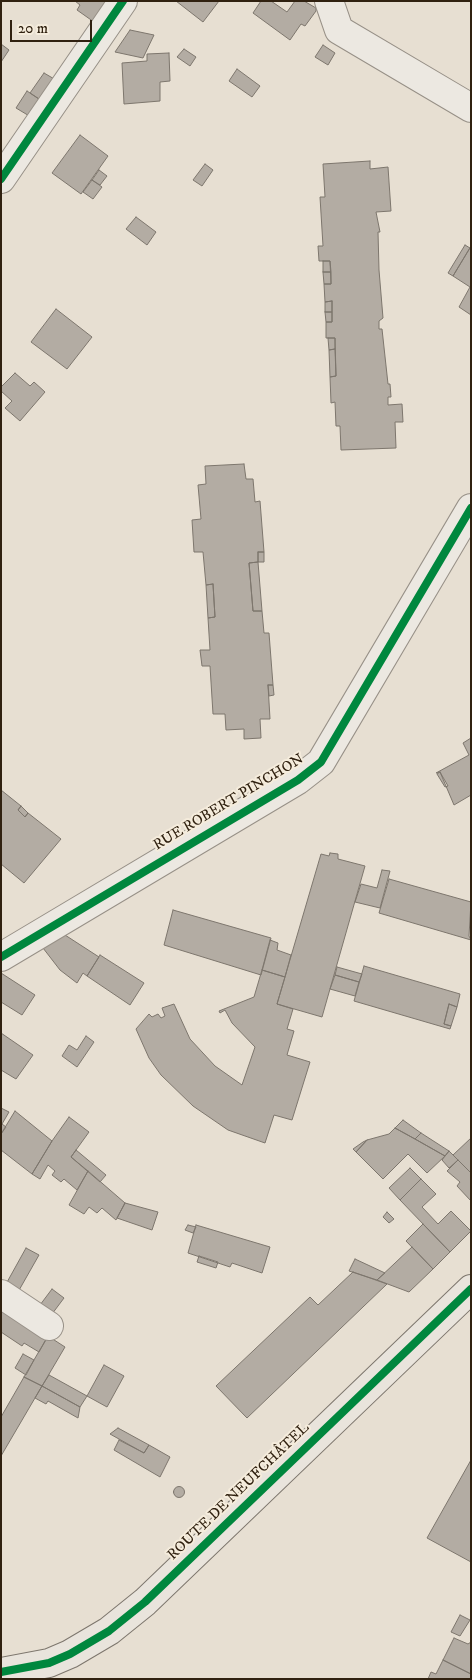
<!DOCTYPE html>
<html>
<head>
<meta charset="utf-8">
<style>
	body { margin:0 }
	#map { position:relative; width:472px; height:1680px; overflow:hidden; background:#e7dfd2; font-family:"IM FELL DW Pica",serif }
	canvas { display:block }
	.frame { position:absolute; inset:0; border:2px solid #302110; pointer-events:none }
	.scale { position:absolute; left:10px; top:20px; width:82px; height:22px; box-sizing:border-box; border:2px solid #302110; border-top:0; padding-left:6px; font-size:15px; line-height:18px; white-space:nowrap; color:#302110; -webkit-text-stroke:4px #f5ecdc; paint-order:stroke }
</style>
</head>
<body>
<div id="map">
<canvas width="472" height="1680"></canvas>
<div class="frame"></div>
<div class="scale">20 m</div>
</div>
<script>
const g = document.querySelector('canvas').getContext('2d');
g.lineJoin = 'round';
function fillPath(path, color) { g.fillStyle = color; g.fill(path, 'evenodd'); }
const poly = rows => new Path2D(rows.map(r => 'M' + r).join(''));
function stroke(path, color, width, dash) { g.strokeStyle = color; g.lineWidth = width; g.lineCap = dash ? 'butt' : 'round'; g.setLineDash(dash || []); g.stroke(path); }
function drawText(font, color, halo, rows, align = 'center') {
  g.font = font + ' "IM FELL DW Pica",serif'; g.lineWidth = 4; g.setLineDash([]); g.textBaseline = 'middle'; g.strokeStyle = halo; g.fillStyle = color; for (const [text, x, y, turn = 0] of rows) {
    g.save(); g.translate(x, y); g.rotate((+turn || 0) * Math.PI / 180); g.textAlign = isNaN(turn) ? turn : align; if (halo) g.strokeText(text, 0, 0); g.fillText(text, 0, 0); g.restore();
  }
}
const building = poly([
	[75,1,109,1,94,22,77,10,80,5,75,1],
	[176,1,219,1,203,22,176,1],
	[261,1,271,1,287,12,295,1,304,1,316,8,316,11,305,26,301,24,290,40,253,13,261,1],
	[130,30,154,35,143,58,115,52,130,30],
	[1,44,9,50,1,62,1,44],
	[323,45,335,53,328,65,315,57,323,45],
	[184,49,196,57,190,66,177,57,184,49],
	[169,53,170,81,160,82,160,101,124,104,122,63,147,61,147,54,169,53],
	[237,69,260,86,252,97,229,81,237,69],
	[44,73,56,80,42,101,30,93,44,73],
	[27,91,42,101,31,117,16,108,27,91],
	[80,135,108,156,81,194,52,173,80,135],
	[370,161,370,169,388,167,391,211,376,212,380,232,378,232,379,270,383,318,379,321,379,329,382,329,388,384,390,384,391,397,388,397,388,405,402,404,403,422,395,422,396,448,341,450,340,426,336,426,335,402,331,403,330,377,336,376,335,338,326,338,326,322,332,322,332,301,325,302,324,284,331,284,330,261,319,261,318,246,323,246,320,197,325,197,323,164,370,161],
	[205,164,213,170,202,186,193,180,205,164],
	[99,170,107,176,100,185,92,180,99,170],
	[92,180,102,187,93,199,83,192,92,180],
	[136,217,156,232,147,245,126,229,136,217],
	[465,245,470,248,453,276,448,273,465,245],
	[471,246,471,315,459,307,470,287,453,276,471,246],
	[323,261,330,261,331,272,323,272,323,261],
	[323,272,331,272,331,284,324,284,323,272],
	[332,301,332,312,325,312,325,302,332,301],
	[56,309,92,337,67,369,31,342,56,309],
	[325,312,332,312,332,322,326,322,325,312],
	[328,338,335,338,335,349,329,350,328,338],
	[335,349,336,376,330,377,329,350,335,349],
	[15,373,30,386,34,382,45,392,20,421,5,408,12,401,1,391,1,387,15,373],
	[244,464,246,479,253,479,255,502,260,501,264,552,258,552,258,562,249,563,253,611,262,611,264,633,269,633,273,685,268,685,270,719,260,719,261,738,244,739,244,729,226,730,225,714,213,714,210,666,202,666,200,650,210,650,208,618,215,617,213,584,206,585,203,552,194,552,192,520,201,519,198,485,206,484,205,466,244,464],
	[258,552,264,552,264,562,258,562,258,552],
	[258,562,262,611,253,611,249,563,258,562],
	[213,584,215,617,208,618,206,585,213,584],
	[268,685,273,685,274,695,269,696,268,685],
	[471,738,471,795,454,805,440,772,436,773,469,755,463,743,471,738],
	[440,772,448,786,445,787,437,774,440,772],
	[1,790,21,806,18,810,25,817,28,813,61,839,24,883,1,864,1,790],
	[21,806,28,813,25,817,18,810,21,806],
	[330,853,338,854,338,859,365,866,322,1017,277,1004,321,854,329,856,330,853],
	[382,870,390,871,380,908,355,902,361,884,377,888,382,870],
	[389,879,471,902,469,936,471,940,379,913,389,879],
	[173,910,271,938,261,975,164,945,173,910],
	[65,935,99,957,87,976,83,973,77,983,60,970,43,948,65,935],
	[270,940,278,943,277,950,291,955,285,977,262,970,270,940],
	[100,955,144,983,130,1005,87,976,100,955],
	[364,966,460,994,457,1007,449,1004,444,1024,451,1026,450,1029,354,1001,364,966],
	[337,967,362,974,359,982,335,975,337,967],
	[262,970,285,977,277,1004,293,1009,287,1029,294,1031,287,1055,310,1062,292,1120,274,1115,265,1143,228,1130,193,1106,161,1075,149,1058,136,1029,149,1014,152,1017,158,1014,161,1018,165,1016,162,1008,174,1004,190,1039,215,1066,242,1085,255,1047,232,1023,225,1010,220,1013,219,1011,254,997,262,970],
	[1,973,35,995,22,1015,1,1002,1,973],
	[335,975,359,982,355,996,330,989,335,975],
	[449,1004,457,1007,451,1026,444,1024,449,1004],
	[1,1033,33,1055,16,1079,1,1070,1,1033],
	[86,1036,94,1042,77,1067,62,1056,69,1045,77,1050,86,1036],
	[1,1108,9,1112,2,1124,6,1127,1,1134,1,1108],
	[15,1111,52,1141,32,1174,1,1150,1,1134,15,1111],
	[69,1117,89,1132,71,1157,88,1171,77,1190,64,1179,61,1182,52,1175,55,1171,48,1165,40,1179,32,1174,52,1141,69,1117],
	[403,1120,421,1133,415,1139,395,1128,403,1120],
	[395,1128,415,1139,445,1156,427,1173,408,1154,383,1179,356,1152,367,1140,389,1134,395,1128],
	[421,1133,449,1151,445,1156,415,1139,421,1133],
	[471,1138,471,1173,453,1155,471,1138],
	[367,1140,356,1152,353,1149,363,1142,367,1140],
	[76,1150,106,1175,100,1182,71,1157,76,1150],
	[449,1151,458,1160,449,1168,442,1160,449,1151],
	[458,1160,471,1173,471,1201,457,1186,460,1182,447,1171,458,1160],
	[410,1168,421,1179,400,1200,389,1188,410,1168],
	[88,1171,125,1203,116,1220,102,1208,97,1213,89,1207,84,1214,69,1205,88,1171],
	[421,1179,436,1194,422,1207,438,1224,451,1211,471,1231,450,1252,400,1200,421,1179],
	[125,1203,158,1212,152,1230,117,1218,125,1203],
	[387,1212,394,1219,389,1223,383,1217,387,1212],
	[423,1224,450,1252,433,1269,406,1241,423,1224],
	[188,1225,196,1227,193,1233,185,1230,188,1225],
	[196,1225,270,1247,262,1273,232,1263,230,1267,188,1253,196,1225],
	[412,1247,433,1269,409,1292,377,1280,412,1247],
	[26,1248,39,1255,18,1292,6,1284,26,1248],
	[199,1256,218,1262,216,1268,197,1262,199,1256],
	[355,1259,385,1273,377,1280,349,1271,355,1259],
	[353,1272,387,1284,247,1418,216,1386,310,1297,318,1305,353,1272],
	[52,1289,64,1298,52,1314,40,1305,52,1289],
	[1,1306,48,1336,39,1352,24,1343,22,1346,1,1332,1,1306],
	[48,1336,65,1347,42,1386,24,1377,48,1336],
	[23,1354,34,1360,26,1375,15,1368,23,1354],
	[104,1365,124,1376,107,1407,87,1396,104,1365],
	[49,1375,87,1396,80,1407,42,1386,49,1375],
	[24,1377,42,1386,1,1456,1,1417,24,1377],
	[42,1386,80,1407,78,1418,48,1401,46,1404,35,1398,42,1386],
	[118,1428,149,1445,144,1453,110,1434,118,1428],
	[119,1440,144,1453,149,1445,170,1457,160,1477,114,1450,119,1440],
	[471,1460,471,1562,427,1538,471,1460],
	'173.5 1492a5.5 5.5 0 1 1 11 0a5.5 5.5 0 1 1-11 0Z',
	[460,1615,470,1620,460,1636,451,1632,460,1615],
	[454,1638,468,1644,471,1642,471,1674,443,1660,454,1638],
	[443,1660,471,1674,471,1679,428,1679,431,1672,436,1674,443,1660]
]);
fillPath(building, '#b3aca3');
stroke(building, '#7d766d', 1);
const minor = poly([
	[329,1,339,30,471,108],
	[1,179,123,1],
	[1,957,298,780,321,762,471,508],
	[1,1294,49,1326]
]);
const major = poly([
	[1,1672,49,1663,70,1654,109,1631,145,1602,471,1289]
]);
stroke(minor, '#979087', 30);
stroke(major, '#7d766d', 30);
stroke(minor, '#ece8e1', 28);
stroke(major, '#e9e4dc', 28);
stroke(poly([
	[1,179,123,1],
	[1,957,298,780,321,762,471,508],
	[1,1672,49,1663,70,1654,109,1631,145,1602,471,1289]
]), '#00873e', 8);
drawText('15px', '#302110', '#f5ecdc', [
	["RUE ROBERT PINCHON",229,803,-31],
	["ROUTE DE NEUFCHÂTEL",239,1492,-44]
]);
</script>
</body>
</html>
